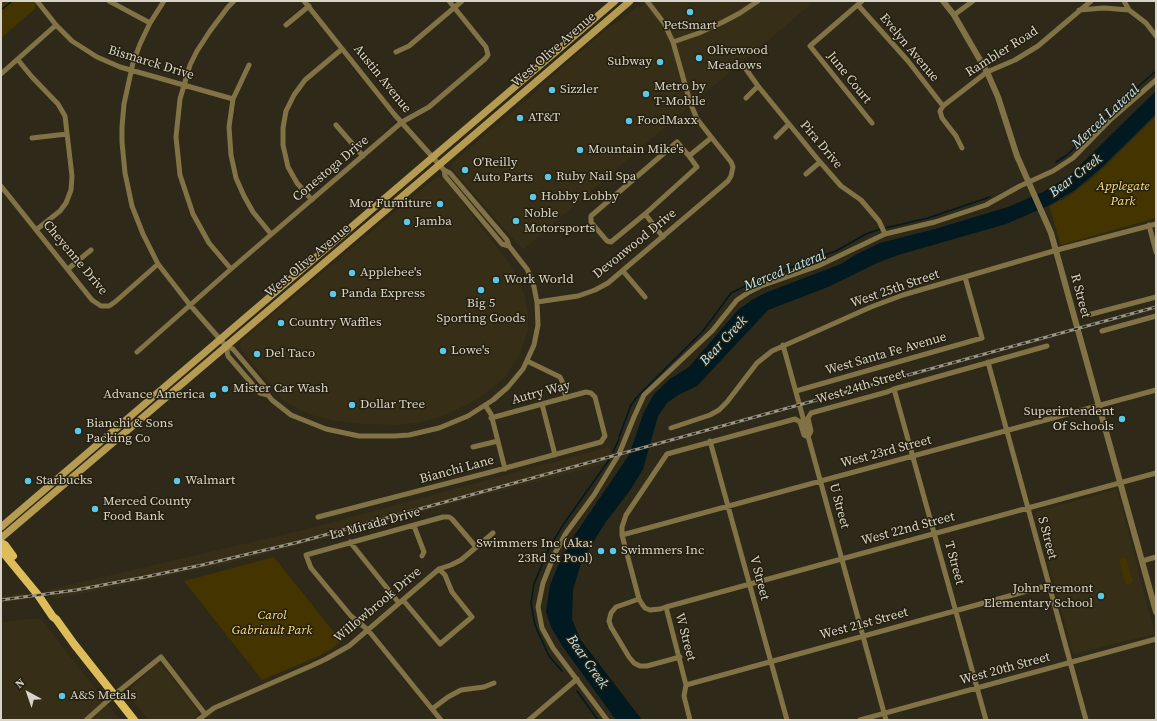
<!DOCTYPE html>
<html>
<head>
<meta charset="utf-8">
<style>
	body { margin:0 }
	#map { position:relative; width:1157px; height:721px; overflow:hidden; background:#2e2918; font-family:"Source Serif 4",serif }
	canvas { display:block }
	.frame { position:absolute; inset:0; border:2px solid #d8d4ca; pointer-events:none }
	.north { position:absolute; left:8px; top:673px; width:40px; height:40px; -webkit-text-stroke:3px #251f0e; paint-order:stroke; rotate:320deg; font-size:11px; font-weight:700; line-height:16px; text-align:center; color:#d8d4ca }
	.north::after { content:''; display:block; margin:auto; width:14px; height:18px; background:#d8d4ca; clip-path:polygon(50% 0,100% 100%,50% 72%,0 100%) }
</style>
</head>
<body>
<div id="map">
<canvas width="1157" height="721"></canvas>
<div class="frame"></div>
<div class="north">N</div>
</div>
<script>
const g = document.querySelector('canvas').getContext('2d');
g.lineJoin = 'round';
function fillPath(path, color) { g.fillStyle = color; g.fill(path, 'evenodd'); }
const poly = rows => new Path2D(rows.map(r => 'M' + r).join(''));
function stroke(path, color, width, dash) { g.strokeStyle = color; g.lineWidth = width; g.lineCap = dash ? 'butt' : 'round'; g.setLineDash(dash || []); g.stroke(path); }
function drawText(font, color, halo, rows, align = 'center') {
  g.font = font + ' "Source Serif 4",serif'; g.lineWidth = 3; g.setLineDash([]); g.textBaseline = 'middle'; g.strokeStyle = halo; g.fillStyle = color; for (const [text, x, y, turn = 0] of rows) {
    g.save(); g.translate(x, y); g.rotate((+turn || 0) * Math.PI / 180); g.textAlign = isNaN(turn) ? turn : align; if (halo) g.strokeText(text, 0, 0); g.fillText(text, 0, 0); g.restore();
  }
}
fillPath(poly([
	[641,1,815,1,685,110,523,250,451,168,453,162,537,91,538,88,610,26,621,20,636,7,643,6],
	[440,177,445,180,510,264,519,281,525,297,528,312,528,331,519,356,506,376,486,393,465,406,438,418,416,423,395,425,364,424,334,421,308,414,281,399,272,384,269,383,241,350,240,345,242,340,435,178],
	[609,447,612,453,614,453,609,461,608,460,605,464,480,496,374,526,226,564,100,590,54,599,47,590,303,530],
	[1117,489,1155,634,1073,654,1035,512],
	[23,593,31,595,32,598,1,603,1,596],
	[40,618,120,720,1,720,1,622],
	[156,664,162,666,198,710,197,716,191,720,149,720,126,693]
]), '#362e16');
fillPath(poly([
	[1,1,36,1,35,9,1,38],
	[1156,116,1156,218,1061,245,1049,206,1068,197,1097,174],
	[274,557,341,641,330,650,315,658,262,680,184,581],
	[1126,557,1133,582,1126,585,1119,559]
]), '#443400');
fillPath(poly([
	[1156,91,1156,114,1102,167,1075,190,1050,205,1006,224,898,255,877,263,828,287,768,310,697,386,678,395,667,403,658,416,643,469,631,489,605,523,582,560,573,590,572,619,580,639,642,720,616,720,563,647,551,627,546,612,550,585,559,563,572,539,629,455,644,412,654,394,670,379,689,367,738,310,752,300,765,293,841,264,857,254,880,243,935,229,1008,207,1043,192,1069,176]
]), '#011920');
stroke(poly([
	[1,10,12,1],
	[1056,162,1067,155,1126,97,1156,71],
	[885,228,928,218,990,197],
	[619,437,631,405,637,397,703,331,731,293,764,277,836,251,866,234,881,229],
	[613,452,619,439],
	[562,671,549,656,535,625,531,603,534,584,549,548,563,525,609,460],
	[577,691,598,720]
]), '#011920', 1.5);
stroke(poly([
	[37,1,56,25,72,41,97,57,120,67,233,99],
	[109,1,150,23],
	[164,1,150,23,140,44,133,63,124,104,122,127,122,142,125,173,132,206,143,234,158,264,190,305,226,346,233,349,266,388,268,395,272,400,291,415,326,429,359,436,394,436,409,435,439,428,468,416,493,400,508,387,523,369,534,345,538,325,537,302,533,282,527,269,509,246,507,240,450,173,444,170,394,114,304,1],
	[862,1,810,46,872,123],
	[1124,1,1129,10,1146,23,1156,36],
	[858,5,908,61,943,106],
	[1079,10,1104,8,1129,10],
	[954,15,973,1],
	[286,25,309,6],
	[673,42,699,33,723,22,740,13,758,1],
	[396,52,409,46,462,1],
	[18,60,32,77,58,104,65,116,72,176,71,190,66,203,60,211,36,230],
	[249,65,233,99,229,127,231,155,236,178,244,196,253,212,271,234],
	[743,65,758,86,820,162,841,186,861,200,879,221,885,234],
	[1,74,56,25],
	[746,98,758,86],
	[336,125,363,156],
	[776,137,789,124],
	[32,138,67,134],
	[962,148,956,136,942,118,940,111,943,106,987,72,1015,60,1038,46,1091,1],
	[444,170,445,176,502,244,509,246],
	[806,174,820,162],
	[1,186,92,300,101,306,109,306,115,302,158,264],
	[312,200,297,183,288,167,283,145,283,128,286,111,294,95,305,80,342,49],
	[645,214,611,242,607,241,591,222,591,216,677,142,689,156],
	[1149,225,1156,252],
	[663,237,645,214,697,167,689,156,711,138],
	[68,269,91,250],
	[231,269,209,243,193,214,180,175,176,137,180,99,190,65,197,51,210,31,228,7,234,1],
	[623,271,645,297],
	[537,302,578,296,595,290,608,283,728,181,731,176,733,167,731,162,697,119,690,102,673,42,664,23,647,1],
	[1088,315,1156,297],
	[1102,331,1156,316],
	[783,345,886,720],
	[226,346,228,356,260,393,268,395],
	[137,352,231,269,402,122,429,107,485,59,488,55,486,47,449,1],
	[527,361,560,377,562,381,566,398],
	[988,362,1086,720],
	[894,389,986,720],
	[796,391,982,338,965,277],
	[542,404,555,455],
	[485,405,491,414,505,469],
	[671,428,710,415,719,410,727,402,757,363,772,351,871,307,903,295,1057,250,1156,224],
	[710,441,787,720],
	[473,447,498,441],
	[318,517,491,472,601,442,605,436,595,397,591,393,586,392,491,418],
	[414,526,424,552,422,556],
	[622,535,1156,390],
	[350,542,399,603],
	[1142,561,1156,557],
	[639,599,616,607,611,613,609,621,611,627,629,657,634,663,640,666,647,666,680,657],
	[403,600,440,644,472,617,452,592,445,575,439,569],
	[666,607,1156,473],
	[686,685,1049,585],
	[432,709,448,697,461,690,484,687,494,683],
	[86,720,114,695,161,657,205,714],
	[198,720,214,708,311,666,326,659,349,646,439,569,451,565,461,560,493,533],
	[441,720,368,630,351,616,311,568,306,555,443,517,449,517,452,519,476,547],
	[529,720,577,679],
	[607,720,553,648,542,628,538,607,543,583,555,553,566,533,594,495,619,454,634,417,644,395,712,331,737,300,749,292,761,286,818,266,885,234,935,222,986,205,1020,186,1053,171,1073,158,1111,119,1156,80],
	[690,720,684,696,686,685,666,607,660,609,650,610,645,608,642,604,639,599,622,535,622,527,626,515,667,454,795,419,800,422,804,435,808,437,811,431,808,418,811,413,887,392,894,389,1047,346],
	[860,720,1156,639]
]), '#827346', 5);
stroke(poly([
	[943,1,954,15,987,72,998,97,1017,156,1051,233,1156,612]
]), '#827346', 6);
stroke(poly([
	[1,527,615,1],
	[1,538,439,165,630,1]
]), '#b69c52', 7);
stroke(poly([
	[1,543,5,545,13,556],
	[1,550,38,595,53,617,56,619,74,644,134,720]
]), '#ddbd5a', 8);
const rail = poly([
	[1,600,76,590,145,577,202,565,299,542,1156,307]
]);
stroke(rail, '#999588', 3);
stroke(rail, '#251f0e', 1.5, [4.5]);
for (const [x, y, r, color] of [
	[690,12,4,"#5ac8e6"],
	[699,58,4,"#5ac8e6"],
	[660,62,4,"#5ac8e6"],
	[552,90,4,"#5ac8e6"],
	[646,94,4,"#5ac8e6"],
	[520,118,4,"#5ac8e6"],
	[629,121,4,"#5ac8e6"],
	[580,150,4,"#5ac8e6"],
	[465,170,4,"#5ac8e6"],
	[548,177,4,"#5ac8e6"],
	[533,197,4,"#5ac8e6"],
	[440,204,4,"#5ac8e6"],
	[516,221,4,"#5ac8e6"],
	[407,222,4,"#5ac8e6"],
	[352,273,4,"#5ac8e6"],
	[496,280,4,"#5ac8e6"],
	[481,290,4,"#5ac8e6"],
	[333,294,4,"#5ac8e6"],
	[281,323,4,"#5ac8e6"],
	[443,351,4,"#5ac8e6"],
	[257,354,4,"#5ac8e6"],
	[225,389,4,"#5ac8e6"],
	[213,395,4,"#5ac8e6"],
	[352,405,4,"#5ac8e6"],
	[1122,419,4,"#5ac8e6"],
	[78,431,4,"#5ac8e6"],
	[28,481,4,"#5ac8e6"],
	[177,481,4,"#5ac8e6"],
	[95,509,4,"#5ac8e6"],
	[601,551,4,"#5ac8e6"],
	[613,551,4,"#5ac8e6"],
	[1101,596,4,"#5ac8e6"],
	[62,696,4,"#5ac8e6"]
]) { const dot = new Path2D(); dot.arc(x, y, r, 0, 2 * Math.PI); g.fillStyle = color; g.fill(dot); stroke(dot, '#251f0e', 1.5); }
drawText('13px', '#d8d4ca', '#251f0e', [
	["PetSmart",690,26,"center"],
	["Olivewood",707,51],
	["Meadows",707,66],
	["Subway",652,62,"right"],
	["Metro by",654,87],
	["T-Mobile",654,102],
	["Sizzler",560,90],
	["AT&T",528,118],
	["FoodMaxx",637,121],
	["Mountain Mike's",588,150],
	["O'Reilly",473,163],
	["Auto Parts",473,178],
	["Ruby Nail Spa",556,177],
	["Hobby Lobby",541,197],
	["Mor Furniture",432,204,"right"],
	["Noble",524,214],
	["Motorsports",524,229],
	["Jamba",415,222],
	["Applebee's",360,273],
	["Work World",504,280],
	["Panda Express",341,294],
	["Big 5",481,304,"center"],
	["Sporting Goods",481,319,"center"],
	["Country Waffles",289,323],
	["Lowe's",451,351],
	["Del Taco",265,354],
	["Mister Car Wash",233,389],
	["Advance America",205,395,"right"],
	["Dollar Tree",360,405],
	["Superintendent",1114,412,"right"],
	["Of Schools",1114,427,"right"],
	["Bianchi & Sons",86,424],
	["Packing Co",86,439],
	["Starbucks",36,481],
	["Walmart",185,481],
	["Merced County",103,502],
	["Food Bank",103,517],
	["Swimmers Inc (Aka:",593,544,"right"],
	["23Rd St Pool)",593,559,"right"],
	["Swimmers Inc",621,551],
	["John Fremont",1093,589,"right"],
	["Elementary School",1093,604,"right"],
	["A&S Metals",70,696]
], 'left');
drawText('13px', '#d8d4ca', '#251f0e', [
	["Evelyn Avenue",909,48,50],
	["West Olive Avenue",554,50,-41],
	["Rambler Road",1002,52,-32],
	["Bismarck Drive",151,63,17],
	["June Court",849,78,51],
	["Austin Avenue",382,79,51],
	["Pira Drive",821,145,50],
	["Conestoga Drive",331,169,-40],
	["Devonwood Drive",635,244,-39],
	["Cheyenne Drive",75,258,50],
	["West Olive Avenue",308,261,-40],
	["West 25th Street",895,289,-19],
	["R Street",1080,296,75],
	["West Santa Fe Avenue",886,354,-16],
	["West 24th Street",861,387,-17],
	["Autry Way",541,393,-15],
	["West 23rd Street",886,452,-15],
	["Bianchi Lane",457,470,-15],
	["U Street",839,506,75],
	["La Mirada Drive",375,524,-15],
	["West 22nd Street",908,529,-15],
	["S Street",1047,538,75],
	["T Street",954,563,75],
	["V Street",759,578,75],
	["Willowbrook Drive",378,605,-40],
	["West 21st Street",864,624,-15],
	["W Street",685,637,75],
	["West 20th Street",1005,669,-15]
]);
drawText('italic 13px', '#fedf84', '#251f0e', [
	["Applegate",1123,187],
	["Park",1123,202],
	["Carol",272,616],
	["Gabriault Park",272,631]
]);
drawText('italic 14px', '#bfe8f5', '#251f0e', [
	["Merced Lateral",1106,117,-43],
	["Bear Creek",1076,176,-37],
	["Merced Lateral",785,271,-22],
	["Bear Creek",724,341,-47],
	["Bear Creek",587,662,55]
]);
</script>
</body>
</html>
